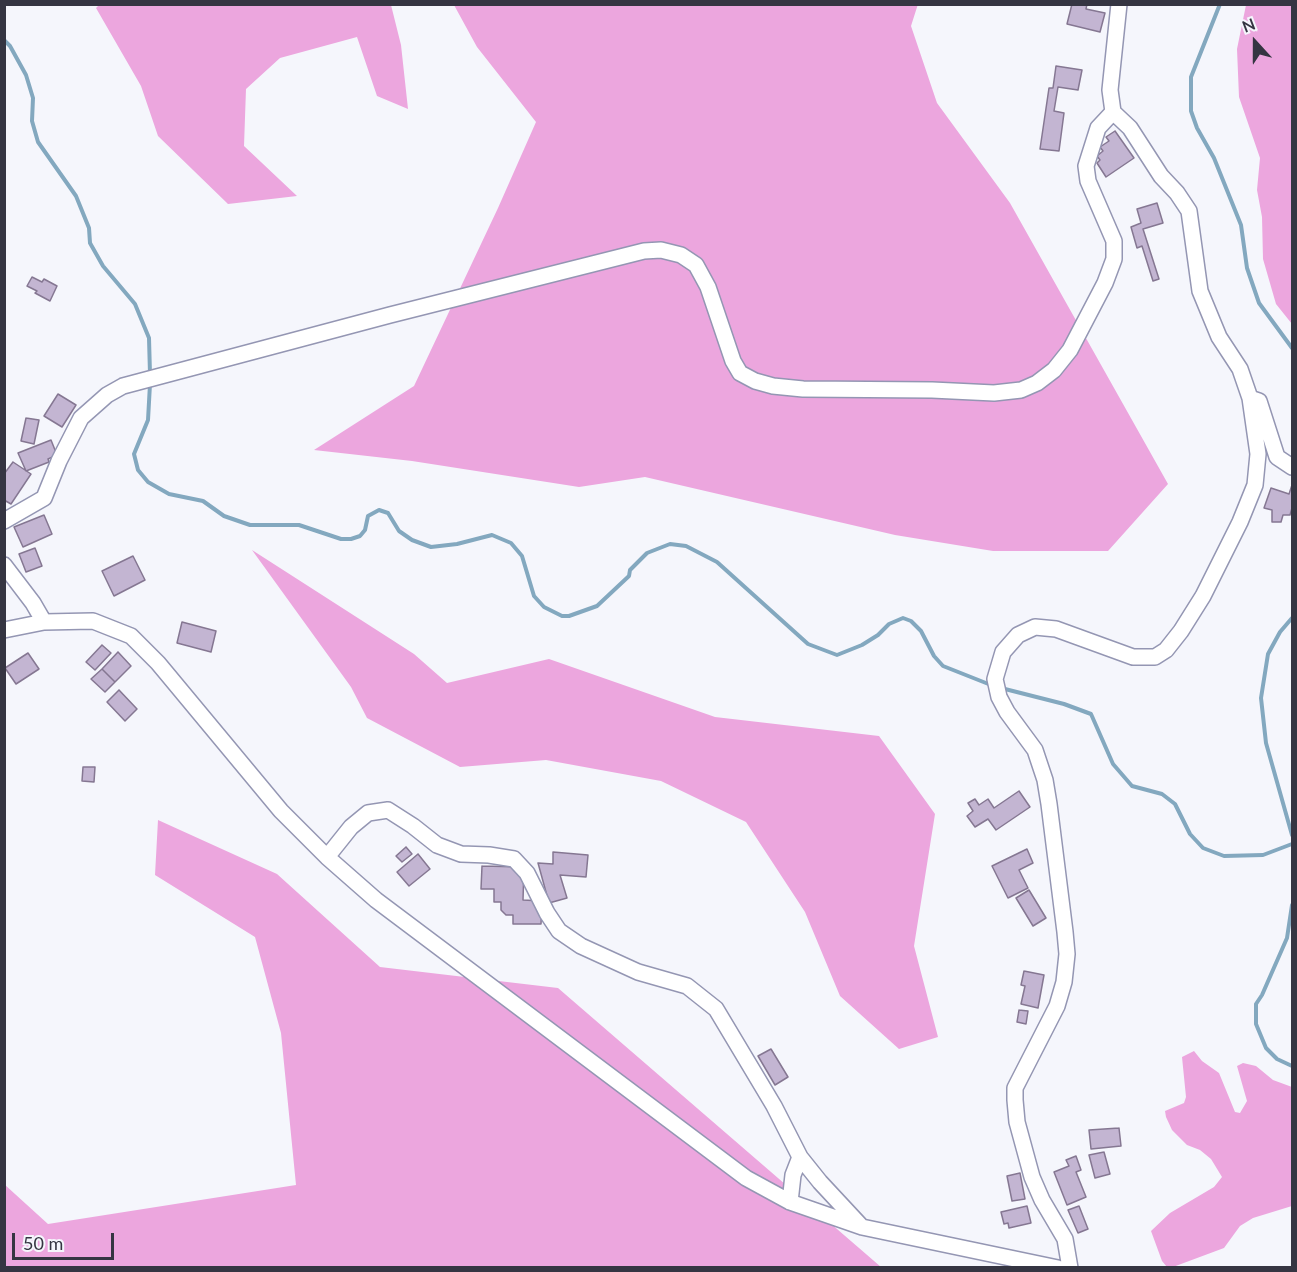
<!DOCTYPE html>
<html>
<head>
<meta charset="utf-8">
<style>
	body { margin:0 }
	#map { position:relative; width:1297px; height:1272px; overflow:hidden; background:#f5f6fc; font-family:Lato,sans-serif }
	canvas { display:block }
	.frame { position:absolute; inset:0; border:6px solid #353542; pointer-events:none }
	.north { position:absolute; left:1225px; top:12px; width:60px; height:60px; -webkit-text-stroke:4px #f5f6fc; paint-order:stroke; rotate:339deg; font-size:16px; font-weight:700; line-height:24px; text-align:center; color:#353542 }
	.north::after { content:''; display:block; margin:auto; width:21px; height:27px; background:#353542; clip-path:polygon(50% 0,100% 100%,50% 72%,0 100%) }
	.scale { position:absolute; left:12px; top:1233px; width:102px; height:27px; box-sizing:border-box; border:3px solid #353542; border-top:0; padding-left:8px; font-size:18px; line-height:21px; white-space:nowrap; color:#353542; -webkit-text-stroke:4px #f5f6fc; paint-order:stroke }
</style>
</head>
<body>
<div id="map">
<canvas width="1297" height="1272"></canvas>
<div class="frame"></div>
<div class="north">N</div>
<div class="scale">50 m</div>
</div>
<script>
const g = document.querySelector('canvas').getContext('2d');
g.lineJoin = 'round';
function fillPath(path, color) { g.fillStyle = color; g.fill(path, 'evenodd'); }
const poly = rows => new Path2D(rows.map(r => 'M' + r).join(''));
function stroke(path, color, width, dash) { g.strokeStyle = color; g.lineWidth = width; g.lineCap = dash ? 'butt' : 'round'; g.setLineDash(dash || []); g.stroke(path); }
fillPath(poly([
	[918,4,911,26,937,103,1010,203,1168,484,1108,551,993,551,895,535,645,477,579,487,412,461,314,450,414,386,498,208,536,122,477,47,454,5],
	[99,5,391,5,401,45,408,109,377,96,357,37,280,58,246,89,244,146,297,196,228,204,158,136,141,86,96,8],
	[1246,5,1292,5,1292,324,1276,304,1263,259,1262,217,1257,190,1260,158,1239,97,1237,49],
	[252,550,414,654,447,683,549,659,715,717,879,736,935,814,914,946,938,1037,899,1049,840,996,805,912,746,822,661,781,546,760,460,767,367,718,351,687],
	[158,820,277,874,380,967,558,988,881,1267,5,1267,4,1184,48,1224,296,1185,281,1033,255,937,155,875],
	[1194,1051,1202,1061,1219,1073,1235,1112,1240,1113,1247,1101,1237,1066,1243,1063,1256,1066,1273,1080,1292,1087,1292,1206,1253,1218,1240,1226,1224,1248,1173,1267,1167,1267,1162,1261,1151,1231,1170,1213,1214,1187,1222,1177,1211,1159,1200,1150,1187,1145,1172,1130,1166,1117,1165,1111,1184,1103,1186,1097,1182,1057]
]), '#eca6de');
stroke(poly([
	[1220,4,1191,77,1191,111,1197,128,1214,158,1241,225,1247,268,1259,303,1292,348],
	[4,40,10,46,26,75,33,98,32,121,38,142,76,196,89,228,90,243,103,266,135,304,149,338,150,374],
	[150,384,148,420,134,454,138,470,148,482,169,494,203,501,224,516,250,525,299,525,341,539,351,539,360,536,365,530,368,516,379,510,388,513,399,531,412,540,431,547,457,544,492,535,511,543,522,556,534,596,544,607,562,616,569,616,597,606,629,576,630,570,647,553,670,544,686,546,717,562,808,644,837,655,862,645,878,635,889,624,903,618,911,621,921,631,934,656,943,666,991,685],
	[1292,618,1280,632,1268,654,1261,698,1266,743,1292,835],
	[1001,688,1064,704,1091,714,1113,764,1132,786,1162,794,1175,804,1190,834,1203,848,1224,856,1263,855,1292,844],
	[1292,905,1287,938,1262,995,1256,1004,1256,1024,1266,1048,1277,1059,1292,1066]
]), '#83a8bf', 4);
const building = poly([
	[1072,4,1087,4,1086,9,1105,13,1100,32,1067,24,1072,4],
	[1056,66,1082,70,1078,90,1058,87,1054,111,1064,113,1059,151,1040,149,1049,88,1053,88,1056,66],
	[1115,131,1134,158,1106,177,1097,163,1100,160,1097,156,1103,151,1100,147,1109,141,1106,137,1115,131],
	[1157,203,1163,223,1143,229,1159,279,1153,281,1142,246,1137,248,1131,227,1141,223,1137,209,1157,203],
	[32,277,42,282,44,279,57,286,50,301,35,293,37,291,27,286,32,277],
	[58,394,76,405,62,427,44,416,58,394],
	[26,418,39,420,34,444,21,441,26,418],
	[51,440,57,455,48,459,49,462,26,471,18,453,51,440],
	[13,462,31,474,11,504,4,500,4,474,13,462],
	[1292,485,1292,508,1290,515,1283,515,1281,522,1272,522,1272,510,1264,508,1271,488,1289,494,1292,485],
	[44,515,52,534,23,547,14,527,44,515],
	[35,548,42,566,26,572,19,554,35,548],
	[133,556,145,580,114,596,102,571,133,556],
	[182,622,216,631,211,652,177,643,182,622],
	[102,645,111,653,95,670,86,662,102,645],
	[118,652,131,666,115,682,102,669,118,652],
	[28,653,39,669,16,684,5,668,28,653],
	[102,669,115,682,105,692,91,679,102,669],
	[119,690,137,709,125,721,107,702,119,690],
	[83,767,95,767,94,782,82,781,83,767],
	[1019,791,1030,807,996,830,988,819,975,827,967,816,973,811,968,803,975,799,979,805,988,799,994,808,1019,791],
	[406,847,412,854,402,862,396,856,406,847],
	[1027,849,1033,863,1019,870,1028,888,1008,898,992,866,1027,849],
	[553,852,588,855,586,877,560,875,567,898,549,903,538,863,553,864,553,852],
	[418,854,430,869,409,886,397,872,418,854],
	[482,866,524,867,523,900,542,901,541,924,513,924,513,915,506,915,501,910,501,902,494,902,494,889,481,889,482,866],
	[1029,890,1046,918,1033,926,1016,898,1029,890],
	[1024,971,1044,975,1038,1008,1021,1004,1025,986,1021,985,1024,971],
	[1019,1010,1028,1011,1026,1024,1017,1022,1019,1010],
	[771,1049,788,1077,775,1085,758,1056,771,1049],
	[1119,1128,1121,1146,1091,1149,1089,1130,1119,1128],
	[1104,1152,1110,1174,1095,1178,1089,1155,1104,1152],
	[1076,1156,1081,1170,1076,1172,1086,1197,1067,1205,1054,1172,1069,1166,1066,1160,1076,1156],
	[1020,1173,1025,1199,1012,1201,1007,1176,1020,1173],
	[1027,1206,1031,1223,1009,1228,1008,1223,1004,1224,1001,1212,1027,1206],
	[1079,1206,1088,1229,1078,1233,1068,1210,1079,1206]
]);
fillPath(building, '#c3b5d2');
stroke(building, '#857792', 1.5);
const minor = poly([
	[1250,398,1259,401,1277,457,1292,467],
	[4,521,44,498,59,461,81,418,107,395,123,386,390,315,644,251,661,250,681,255,696,265,708,287,733,361,740,373,755,381,773,386,803,389,932,390,994,393,1021,390,1037,383,1054,370,1070,350,1105,283,1114,259,1114,241,1088,181,1086,166,1098,128,1113,112],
	[4,565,33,603,44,622],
	[4,630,44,622,93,621,131,636,158,663,281,811,327,857,376,900,746,1178,790,1202,862,1227,1058,1268],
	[327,857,351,827,368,813,388,810,413,826,437,845,461,854,489,855,514,859,527,873,547,913,559,931,581,946,638,972,687,986,716,1009,774,1106,800,1157,820,1182,860,1225],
	[790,1202,793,1175,800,1157],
	[1070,1268,1065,1239,1042,1200,1032,1177,1017,1122,1015,1100,1015,1088,1057,1006,1064,982,1067,954,1065,932,1049,804,1045,780,1035,750,1007,712,999,697,995,679,1003,652,1018,635,1035,627,1056,629,1133,657,1155,657,1166,650,1181,631,1203,596,1240,522,1255,485,1258,454,1250,398,1240,369,1219,337,1200,291,1189,211,1177,193,1161,176,1130,128,1113,112,1110,90,1119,4]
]);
stroke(minor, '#9496b3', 18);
stroke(minor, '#fff', 15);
</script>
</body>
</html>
